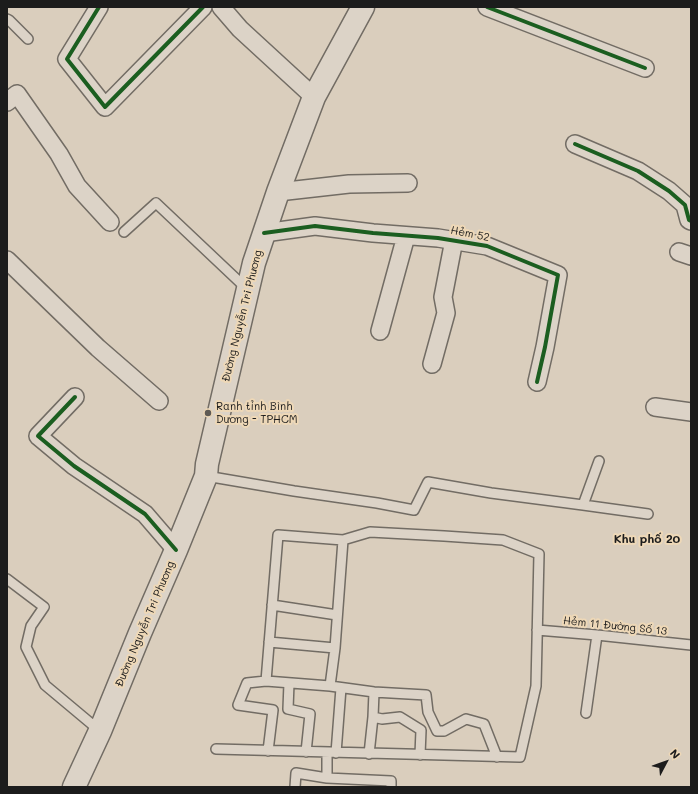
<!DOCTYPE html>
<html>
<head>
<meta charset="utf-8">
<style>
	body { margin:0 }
	#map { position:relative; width:698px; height:794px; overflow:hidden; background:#dacebd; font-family:Mali,sans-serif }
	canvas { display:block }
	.frame { position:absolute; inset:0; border:8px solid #1c1c1c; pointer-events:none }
	.north { position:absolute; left:646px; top:742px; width:40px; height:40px; -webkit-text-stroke:3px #eed8b7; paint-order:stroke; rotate:49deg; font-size:11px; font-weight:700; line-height:16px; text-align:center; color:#1c1c1c }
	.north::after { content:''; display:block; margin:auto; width:14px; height:18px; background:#1c1c1c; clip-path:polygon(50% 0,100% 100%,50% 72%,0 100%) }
</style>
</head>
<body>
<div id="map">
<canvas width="698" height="794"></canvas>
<div class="frame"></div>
<div class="north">N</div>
</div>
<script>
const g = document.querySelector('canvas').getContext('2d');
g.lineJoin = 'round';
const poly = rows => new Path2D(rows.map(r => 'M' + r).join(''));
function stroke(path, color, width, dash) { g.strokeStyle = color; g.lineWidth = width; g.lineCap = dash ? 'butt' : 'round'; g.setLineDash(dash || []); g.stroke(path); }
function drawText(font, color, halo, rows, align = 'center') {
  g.font = font + ' Mali,sans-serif'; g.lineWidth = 4; g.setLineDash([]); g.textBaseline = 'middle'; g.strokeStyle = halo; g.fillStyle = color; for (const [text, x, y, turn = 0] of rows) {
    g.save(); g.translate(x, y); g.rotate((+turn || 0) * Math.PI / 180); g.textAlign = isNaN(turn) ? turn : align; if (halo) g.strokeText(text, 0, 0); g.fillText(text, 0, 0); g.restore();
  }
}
const lane = poly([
	[7,19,9,20,28,39],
	[124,232,156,203,247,289],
	[206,476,294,491,377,503,414,510,428,482,491,493,583,505,599,461],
	[583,505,648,514],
	[7,579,44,607,31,626,26,647,45,685,100,731],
	[272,605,337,615],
	[537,630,597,635,691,645],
	[269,642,335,648],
	[266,681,247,683,238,705,273,710,268,751],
	[289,683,288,709,310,714,306,752],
	[330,686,335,648,343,540,278,535,266,681,330,686,374,692,426,695,428,712,437,731,444,731,466,719,484,724,497,757],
	[586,713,597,635],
	[373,717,382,719,400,717,421,730,420,755],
	[216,749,520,757,536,686,539,554,503,540,444,536,370,532,343,540],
	[336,753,341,688],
	[369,754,373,717,374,692],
	[327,778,391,781,391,787],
	[295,787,296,773,327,778,327,752]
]);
const street = poly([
	[99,7,67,59,105,107,203,7],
	[221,7,240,29,314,97],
	[487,7,645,68],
	[7,102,17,94,59,154,77,186,110,222],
	[575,144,638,171,669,191,685,205,689,220,691,221],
	[278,192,349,184,408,183],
	[264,233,315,226,373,233,438,238,487,246,558,275,545,347,537,382],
	[679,252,691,256],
	[7,260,98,348,159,401],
	[380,331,406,236],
	[432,364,446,313,443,297,454,240],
	[75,397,38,436,74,466,145,514,176,550],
	[655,407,691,412]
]);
const secondary = poly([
	[74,787,100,731,140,633,176,550,206,476,207,464,254,263,278,192,314,97,363,7]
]);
stroke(lane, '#726c64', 12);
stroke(street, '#726c64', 20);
stroke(secondary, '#726c64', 25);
stroke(lane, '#dcd3c7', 9);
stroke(street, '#dcd3c7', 17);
stroke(secondary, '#dcd3c7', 22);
stroke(poly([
	[99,7,67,59,105,107,203,7],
	[487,7,645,68],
	[575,144,638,171,669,191,685,205,689,220,691,221],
	[264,233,315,226,373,233,438,238,487,246,558,275,545,347,537,382],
	[75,397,38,436,74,466,145,514,176,550]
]), '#1b5e20', 4);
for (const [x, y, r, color] of [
	[208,413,4,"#5e5a54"]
]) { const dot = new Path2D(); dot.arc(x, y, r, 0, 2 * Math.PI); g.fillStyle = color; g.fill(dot); stroke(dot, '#eed8b7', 1.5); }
drawText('11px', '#1c1c1c', '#eed8b7', [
	["Hẻm 52",470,234,11],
	["Đường Nguyễn Tri Phương",242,316,-76],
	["Đường Nguyễn Tri Phương",145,624,-67],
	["Hẻm 11 Đường Số 13",615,626,6]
]);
drawText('11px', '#1c1c1c', '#eed8b7', [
	["Ranh tỉnh Bình",216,407],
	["Dương - TPHCM",216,420]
], 'left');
drawText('bold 12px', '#1c1c1c', '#eed8b7', [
	["Khu phố 20",647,539]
]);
</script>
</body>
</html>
